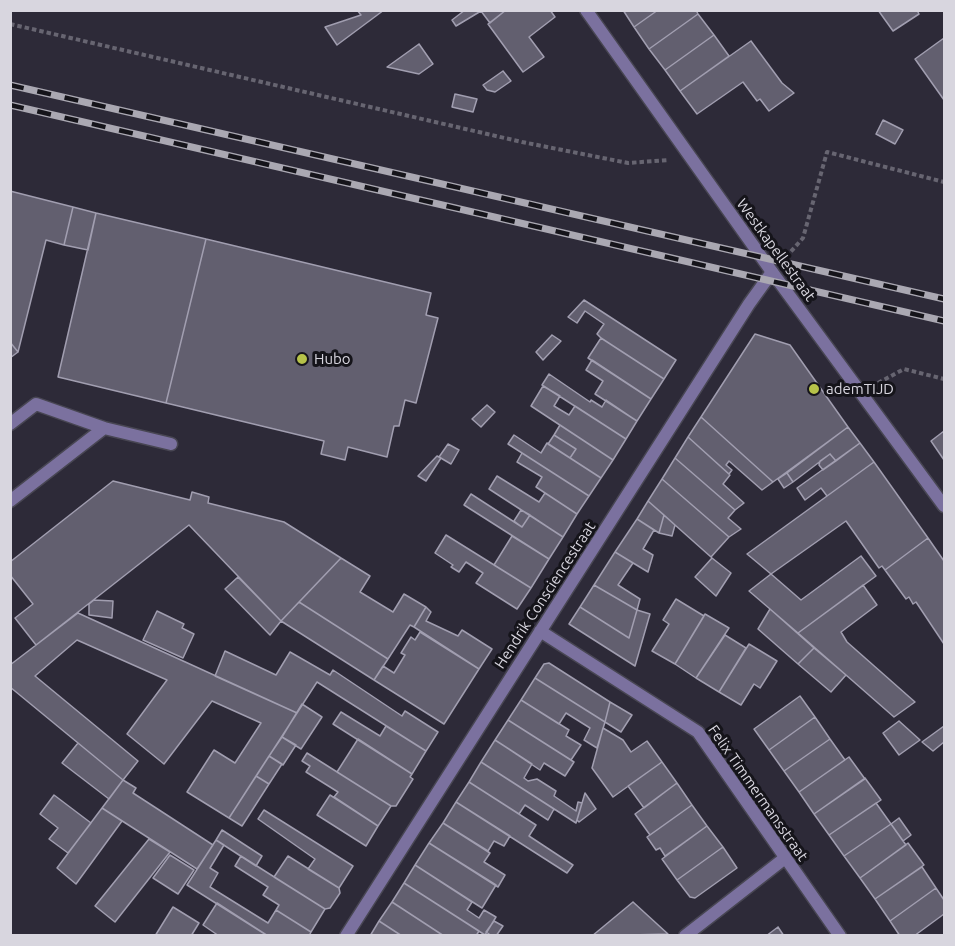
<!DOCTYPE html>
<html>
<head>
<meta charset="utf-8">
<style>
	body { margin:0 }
	#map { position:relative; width:955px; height:946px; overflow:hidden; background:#2d2a38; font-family:Ubuntu,sans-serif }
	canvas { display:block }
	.frame { position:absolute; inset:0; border:12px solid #d8d6df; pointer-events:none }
</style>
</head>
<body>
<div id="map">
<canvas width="955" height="946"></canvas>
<div class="frame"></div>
</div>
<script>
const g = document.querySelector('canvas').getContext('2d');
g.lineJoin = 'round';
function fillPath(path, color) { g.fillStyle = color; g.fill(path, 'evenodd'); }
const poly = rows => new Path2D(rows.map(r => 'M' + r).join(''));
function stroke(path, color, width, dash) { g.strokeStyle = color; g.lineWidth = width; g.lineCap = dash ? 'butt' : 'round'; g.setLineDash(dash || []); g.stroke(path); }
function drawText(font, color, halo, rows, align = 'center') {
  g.font = font + ' Ubuntu,sans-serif'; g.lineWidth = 6; g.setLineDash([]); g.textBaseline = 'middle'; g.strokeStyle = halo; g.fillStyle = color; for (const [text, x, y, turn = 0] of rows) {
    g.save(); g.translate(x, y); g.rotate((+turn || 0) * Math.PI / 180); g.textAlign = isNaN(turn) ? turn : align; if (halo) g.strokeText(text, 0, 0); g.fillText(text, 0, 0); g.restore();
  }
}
const building = poly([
	[357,10,384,10,337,45,325,27,361,15,357,10],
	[465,10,506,10,490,23,481,11,456,26,452,20,465,10],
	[506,10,550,10,555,17,529,37,544,57,523,72,488,24,506,10],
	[623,10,658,10,634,27,623,10],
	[658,10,696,10,698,14,649,49,634,27,658,10],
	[878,10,917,10,919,14,893,31,878,10],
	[698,14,714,35,665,70,649,49,698,14],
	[714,35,729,56,680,91,665,70,714,35],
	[944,38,944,100,915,59,944,38],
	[751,41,782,83,794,93,769,111,760,99,757,101,743,82,697,114,680,91,751,41],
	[419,44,433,64,419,74,387,67,419,44],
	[503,71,511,81,495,92,487,90,483,85,503,71],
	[455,94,477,99,473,112,452,107,455,94],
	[883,120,903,130,895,144,876,134,883,120],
	[10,191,73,207,64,245,46,240,18,352,10,342,10,191],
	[73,207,96,213,88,250,64,245,73,207],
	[96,213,206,239,166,403,58,377,96,213],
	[206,239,431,293,426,315,438,318,416,403,405,400,399,426,394,426,387,457,348,447,345,460,321,454,324,441,166,403,206,239],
	[584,300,676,360,664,379,601,338,597,334,604,324,585,311,577,323,568,317,584,300],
	[755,334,790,345,848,427,773,482,701,417,755,334],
	[552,335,561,341,543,360,536,352,552,335],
	[601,338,664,379,651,399,588,358,601,338],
	[10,342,18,352,10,358,10,342],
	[592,360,651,399,637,421,595,394,603,381,586,370,592,360],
	[549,374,590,402,591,400,602,407,606,400,637,421,626,439,542,385,549,374],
	[543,386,560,396,554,406,569,415,575,406,626,439,613,460,531,406,543,386],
	[487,405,495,412,481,427,472,419,487,405],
	[701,417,773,482,762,490,729,461,726,465,732,470,729,474,688,437,701,417],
	[560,425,613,460,601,478,570,458,576,449,554,435,560,425],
	[848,427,860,443,836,461,830,454,793,482,787,473,848,427],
	[944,431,944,460,931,441,944,431],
	[514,435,541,453,547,443,601,478,589,496,508,444,514,435],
	[554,435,576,449,570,458,548,444,554,435],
	[688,437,730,475,723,484,744,503,735,510,675,458,688,437],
	[860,443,874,462,827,496,821,488,805,500,797,488,860,443],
	[448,444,459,450,451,464,439,457,448,444],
	[522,453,589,496,577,514,536,487,542,477,517,462,522,453],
	[830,454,836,461,823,470,819,465,820,461,830,454],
	[437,456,441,458,426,481,418,476,437,456],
	[675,458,735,510,728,518,741,529,729,537,662,479,675,458],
	[874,462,928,538,885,570,882,566,879,568,846,521,771,574,747,554,874,462],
	[787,473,793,482,784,488,778,479,787,473],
	[497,476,539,502,545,493,577,514,563,537,489,489,497,476],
	[662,479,729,537,711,557,648,501,662,479],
	[113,481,190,500,192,492,209,497,208,503,284,522,341,558,281,621,189,525,36,645,15,618,33,604,10,575,10,562,113,481],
	[471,494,522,527,530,515,563,537,549,559,464,505,471,494],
	[648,501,664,515,659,533,637,519,648,501],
	[521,510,530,515,522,527,514,521,521,510],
	[664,515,675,525,672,536,659,533,664,515],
	[637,519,654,530,643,549,653,555,648,572,615,552,637,519],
	[446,535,531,588,517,609,476,583,483,573,466,562,459,572,451,567,453,565,435,553,446,535],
	[512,536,549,559,531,588,494,565,512,536],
	[928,538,944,561,944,644,916,602,913,604,909,597,906,599,885,570,928,538],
	[615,552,633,563,618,585,640,599,637,610,594,585,615,552],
	[861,556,876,576,798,633,749,591,771,574,801,600,861,556],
	[341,558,370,576,360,592,393,612,404,594,426,607,414,627,410,625,388,659,299,602,341,558],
	[712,558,731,573,716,596,695,577,712,558],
	[238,577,281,621,270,635,225,589,238,577],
	[594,585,637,610,629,638,580,607,594,585],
	[863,585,877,605,841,632,847,642,915,702,894,717,798,633,863,585],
	[676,599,704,616,675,664,652,651,669,624,663,620,676,599],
	[94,600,113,601,112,618,89,615,89,604,94,600],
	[299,602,388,659,374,680,281,621,299,602],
	[426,607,431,612,426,621,458,636,462,630,492,649,479,669,414,627,426,607],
	[580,607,629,638,637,610,650,614,635,666,569,624,580,607],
	[770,609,814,648,798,664,758,629,770,609],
	[157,611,184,624,182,628,194,634,183,658,143,640,157,611],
	[78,613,297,713,229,818,187,792,214,750,235,763,261,723,212,701,164,764,127,734,167,680,77,640,35,676,138,761,123,780,10,687,10,665,78,613],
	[705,614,729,628,696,678,675,664,705,614],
	[420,632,479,669,444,724,374,680,383,666,394,673,405,655,401,653,411,637,415,640,420,632],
	[725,635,746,648,719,692,696,678,725,635],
	[749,644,777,661,760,688,754,684,741,705,719,692,749,644],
	[814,648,846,675,831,692,798,664,814,648],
	[225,651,276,675,290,652,330,675,333,670,402,716,405,711,438,732,426,751,317,682,297,713,215,676,225,651],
	[549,663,610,702,605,722,535,678,544,664,549,663],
	[535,678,605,722,597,748,584,740,590,728,566,713,559,724,521,700,535,678],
	[800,696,815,717,769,750,754,729,800,696],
	[521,700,569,730,566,736,581,745,571,760,508,720,521,700],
	[610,702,632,715,621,732,605,722,610,702],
	[302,704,322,717,301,749,282,737,302,704],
	[341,712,380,736,386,726,426,751,412,774,333,724,341,712],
	[815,717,830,739,784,771,769,750,815,717],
	[508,720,574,762,565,776,544,763,540,770,495,740,508,720],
	[899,721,920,740,899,755,883,733,899,721],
	[944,726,944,742,933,751,922,742,944,726],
	[603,728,623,740,631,752,647,741,662,762,613,797,592,768,603,728],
	[282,737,296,745,283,765,269,756,282,737],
	[358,739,412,774,410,777,413,779,396,806,391,806,337,772,358,739],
	[830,739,845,760,799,792,784,771,830,739],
	[495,740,532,764,524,778,528,781,537,779,556,791,554,796,576,811,578,802,582,803,576,823,481,762,495,740],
	[78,743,123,780,109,799,62,763,78,743],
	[307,753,391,806,378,826,334,797,338,792,306,772,310,766,302,761,307,753],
	[269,756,282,764,269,784,256,776,269,756],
	[849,757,865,779,814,814,799,792,849,757],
	[481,762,554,809,548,820,525,805,519,814,469,782,481,762],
	[662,762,677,783,644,808,628,786,662,762],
	[256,776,269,784,242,826,229,818,256,776],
	[865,778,881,800,829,835,814,814,865,778],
	[123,780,136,788,133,793,213,845,197,869,102,808,123,780],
	[469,782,536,825,529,836,573,865,567,873,456,802,469,782],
	[677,783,692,805,650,835,635,814,677,783],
	[585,793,596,809,579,822,577,820,585,793],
	[54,795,91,823,68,853,49,839,58,828,40,814,54,795],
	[330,795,378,826,366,846,317,815,330,795],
	[456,802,510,836,504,846,494,841,488,851,443,823,456,802],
	[876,803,891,824,844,856,829,835,876,803],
	[692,805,707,826,665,856,660,848,656,850,647,837,692,805],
	[102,808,122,821,76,884,57,868,102,808],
	[264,810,353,866,339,888,308,869,315,859,258,819,264,810],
	[899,818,911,835,903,841,891,824,899,818],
	[443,823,490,853,484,862,505,875,498,887,429,843,443,823],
	[891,824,906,845,860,878,844,856,891,824],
	[707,826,723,847,677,880,662,859,707,826],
	[222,830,262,856,256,866,216,840,222,830],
	[149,839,170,852,115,922,95,906,149,839],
	[216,840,224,845,210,868,218,873,210,887,268,923,276,910,311,932,309,936,268,936,187,885,216,840],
	[429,843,496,885,482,908,415,865,429,843],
	[908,843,924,865,875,899,860,878,908,843],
	[723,847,737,868,695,898,690,897,677,880,723,847],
	[170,855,194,870,178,894,153,878,170,855],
	[241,856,325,909,311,932,276,910,279,905,263,895,268,887,235,866,241,856],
	[288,856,339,888,340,893,330,908,325,909,274,877,288,856],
	[415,865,472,902,467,910,479,918,484,910,496,917,485,935,404,883,415,865],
	[922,867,936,888,890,921,875,899,922,867],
	[404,883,479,931,476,936,444,936,392,902,404,883],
	[936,888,944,900,944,914,914,936,900,936,890,921,936,888],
	[392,902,444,936,402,936,379,921,392,902],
	[633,902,668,934,592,936,633,902],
	[217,903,268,936,219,936,203,925,217,903],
	[173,907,199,923,191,936,155,936,173,907],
	[379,921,402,936,370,936,379,921],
	[494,921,503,926,496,936,492,936,486,932,494,921],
	[778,927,784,936,766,936,778,927]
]);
fillPath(building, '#625f6f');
stroke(building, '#a19eb0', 1.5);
const service = poly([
	[10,424,36,404,104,428],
	[10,501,104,428,171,444],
	[685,936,785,858]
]);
const minor = poly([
	[540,631,698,732,840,936],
	[346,936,749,304,772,272]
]);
const tertiary = poly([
	[586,10,772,272,944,506]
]);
stroke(service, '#484653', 15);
stroke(minor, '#484653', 15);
stroke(tertiary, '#484653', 15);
stroke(poly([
	[10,24,522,142,628,163,669,160],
	[786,257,803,238,827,152,944,182],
	[878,383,904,369,944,379]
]), '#676571', 4, [4.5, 3]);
stroke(service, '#7b719f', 12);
stroke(minor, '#7b719f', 12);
stroke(tertiary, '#7b719f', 12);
const rail = poly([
	[10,85,944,299],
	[10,105,944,321]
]);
stroke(rail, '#aaa8b2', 7);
stroke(rail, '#15141a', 4.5, [14]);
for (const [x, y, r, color] of [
	[302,359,6,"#b6c249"],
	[814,389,6,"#b6c249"]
]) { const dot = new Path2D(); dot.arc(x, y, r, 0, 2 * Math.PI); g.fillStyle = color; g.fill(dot); stroke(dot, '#15141a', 2); }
drawText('15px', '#d8d6df', '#15141a', [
	["Westkapellestraat",776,250,54],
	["Hendrik Consciencestraat",545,595,-57],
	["Felix Timmermansstraat",758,793,55]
]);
drawText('15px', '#d8d6df', '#15141a', [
	["Hubo",314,359],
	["ademTIJD",826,389]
], 'left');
</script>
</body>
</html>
